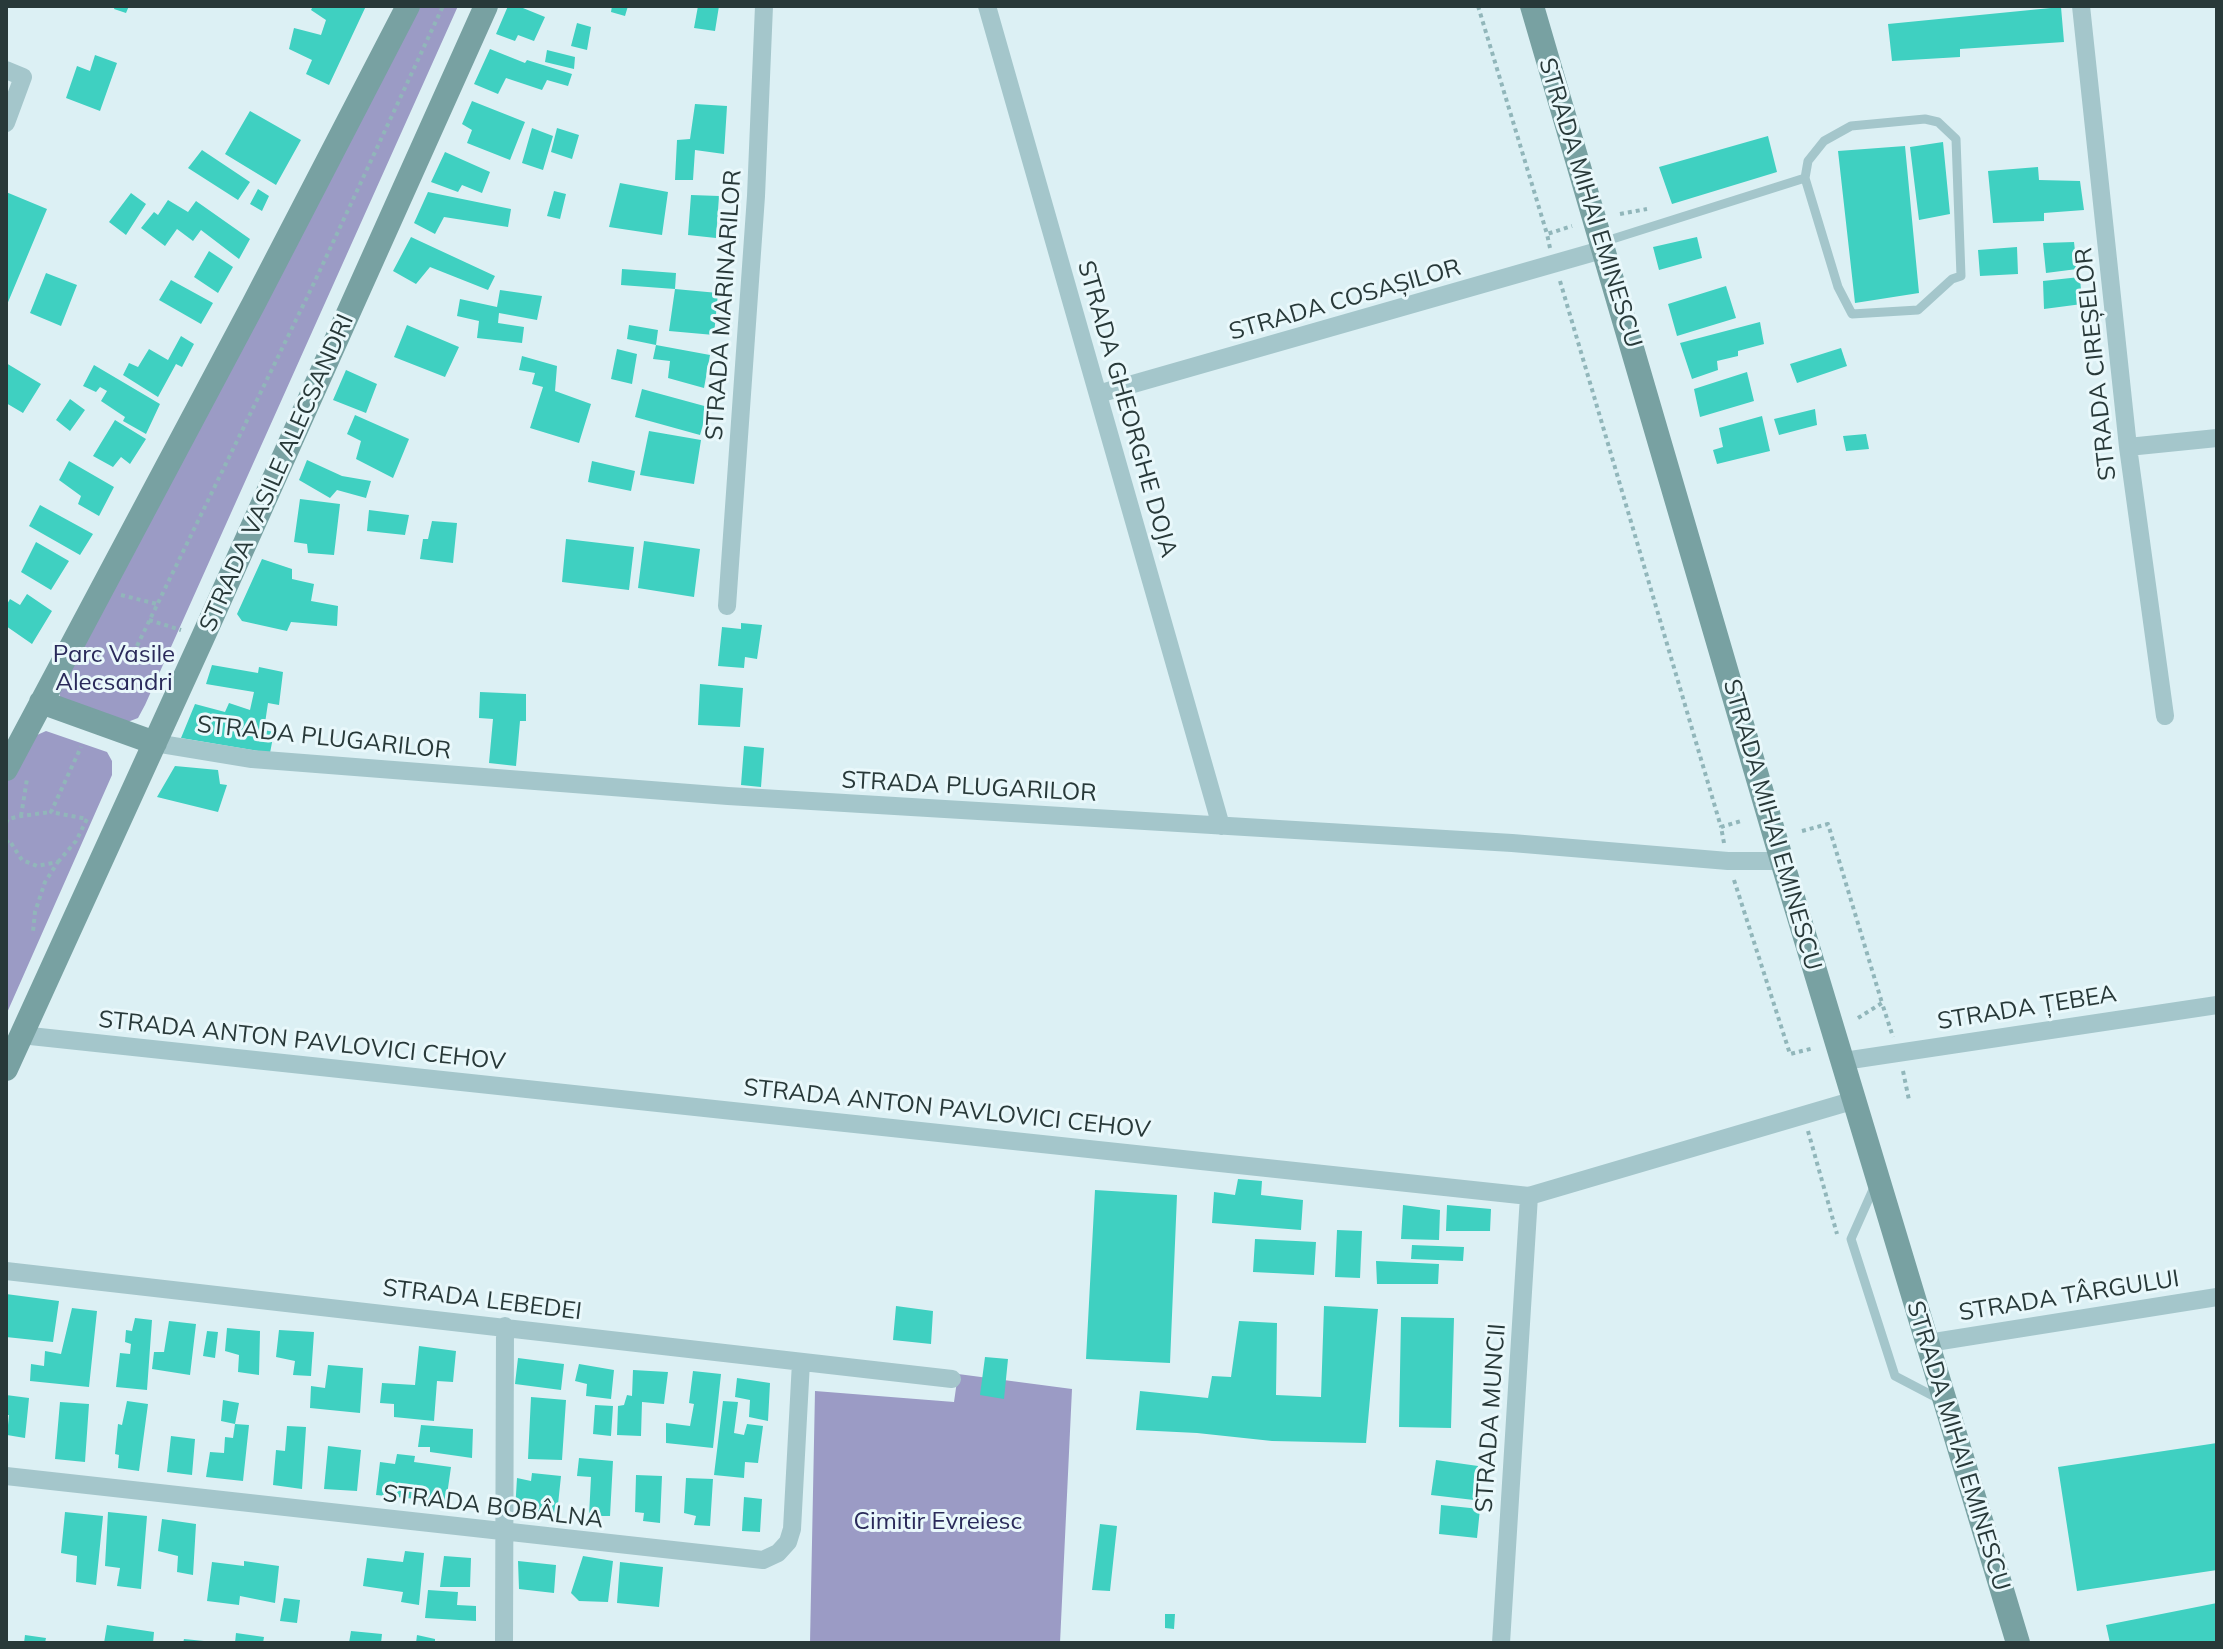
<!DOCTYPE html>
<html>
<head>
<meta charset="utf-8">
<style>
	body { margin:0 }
	#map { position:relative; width:2223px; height:1649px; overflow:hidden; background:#dcf0f4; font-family:Mulish,sans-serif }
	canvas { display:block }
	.frame { position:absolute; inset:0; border:8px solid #283939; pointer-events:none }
</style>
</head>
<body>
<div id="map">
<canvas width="2223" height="1649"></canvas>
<div class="frame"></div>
</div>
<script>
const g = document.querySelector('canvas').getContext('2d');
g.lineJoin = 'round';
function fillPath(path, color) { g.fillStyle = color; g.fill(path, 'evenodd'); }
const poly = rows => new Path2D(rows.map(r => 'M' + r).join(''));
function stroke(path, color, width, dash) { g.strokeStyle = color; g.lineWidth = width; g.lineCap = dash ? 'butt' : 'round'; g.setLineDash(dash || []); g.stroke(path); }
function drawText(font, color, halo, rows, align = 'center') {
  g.font = font + ' Mulish,sans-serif'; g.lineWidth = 6; g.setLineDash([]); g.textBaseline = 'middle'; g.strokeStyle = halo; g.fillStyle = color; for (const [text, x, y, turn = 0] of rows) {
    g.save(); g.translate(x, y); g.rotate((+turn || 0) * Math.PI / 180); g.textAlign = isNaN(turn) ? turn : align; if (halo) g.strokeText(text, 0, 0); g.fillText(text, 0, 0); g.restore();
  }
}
fillPath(poly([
	[415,6,458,6,145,705,138,718,125,723,61,701,59,692],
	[46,731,107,752,112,761,112,775,6,1015,6,783,26,745,37,735],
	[958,1374,1072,1389,1060,1643,810,1643,815,1391,954,1402]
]), '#9b9bc5');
fillPath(poly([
	[115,6,129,6,126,13,114,9],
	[313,6,366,6,329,85,306,74,312,60,289,49,294,28,321,35,326,20,311,10],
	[508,6,518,6,545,17,534,41,518,35,515,41,496,34],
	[612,6,628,6,625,16,611,12],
	[698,6,719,6,715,31,694,28],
	[2061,7,2064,42,1960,49,1960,57,1892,61,1888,24],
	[577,23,591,27,587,50,571,46],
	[490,49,525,63,527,60,572,74,568,86,547,80,542,90,506,78,498,94,474,84],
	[547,50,575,57,574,69,545,62],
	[95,55,117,63,100,111,66,98,77,66,90,71],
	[472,101,525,122,510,160,467,143,472,130,462,124],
	[695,104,727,106,724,154,695,150,693,180,675,180,677,140,690,139],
	[250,111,301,140,276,185,225,154],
	[532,128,553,136,543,170,522,163],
	[557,128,579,135,572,159,551,152],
	[1768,136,1777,172,1672,204,1659,167],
	[1943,142,1950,214,1919,220,1910,147],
	[1905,146,1919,293,1855,303,1838,151],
	[202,150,250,182,238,200,188,168],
	[445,152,490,172,482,193,462,185,458,192,431,182],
	[2038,167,2039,180,2080,181,2084,210,2044,213,2044,221,1993,223,1988,171],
	[620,183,668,192,662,235,609,227],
	[258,189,269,196,262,211,250,204],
	[554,191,566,194,560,219,547,216],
	[6,192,47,209,6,307],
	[428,192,511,209,508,227,444,217,435,234,414,223],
	[131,193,146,204,126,235,109,222],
	[691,195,719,196,716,238,688,235],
	[168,200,188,212,196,201,250,239,239,259,201,230,193,241,177,229,165,246,141,228,154,212,158,215],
	[411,237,495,276,488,290,430,267,416,284,393,271],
	[1697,237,1702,258,1659,270,1653,247],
	[2074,242,2077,269,2046,273,2043,243],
	[2017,247,2018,274,1980,276,1978,250],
	[209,251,233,267,218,293,194,277],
	[622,269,676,273,675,289,621,285],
	[46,273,77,285,61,326,30,313],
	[2080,277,2082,304,2044,309,2043,281],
	[171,280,213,303,201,324,159,300],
	[1726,286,1736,318,1677,336,1668,304],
	[675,289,718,293,714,335,669,331],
	[500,290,542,296,537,320,499,313,498,323,524,327,522,343,477,338,479,321,457,316,460,299,497,307],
	[1760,322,1764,344,1738,351,1738,356,1717,361,1718,370,1692,379,1680,343],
	[407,325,459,347,445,377,394,357],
	[629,325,658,330,656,345,710,355,704,388,668,378,670,361,653,359,656,345,627,339],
	[181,336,194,344,182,367,176,364,158,397,123,375,129,363,138,367,149,349,168,360],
	[1841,348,1847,366,1797,383,1790,364],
	[617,349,637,354,632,384,611,379],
	[522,356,557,366,555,391,591,404,579,443,530,428,543,387,532,384,535,373,519,370],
	[6,363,41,384,23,413,6,403],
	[94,365,160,404,146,434,123,421,125,417,101,401,107,391,100,387,96,392,83,386],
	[346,370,377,384,366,413,333,400],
	[1747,372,1754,401,1700,417,1694,389],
	[642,389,708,407,700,435,635,417],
	[70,399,85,410,70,431,56,420],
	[1815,409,1817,425,1779,435,1774,419],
	[355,415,409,439,393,478,356,459,361,441,347,434],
	[1762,416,1770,451,1717,464,1713,450,1723,447,1719,428],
	[115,420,146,439,130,464,121,457,113,467,93,456],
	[649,431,701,440,694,484,640,475],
	[1866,434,1869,449,1846,451,1843,436],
	[307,460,342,476,371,481,366,498,337,490,330,498,299,480],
	[69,461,114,487,99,516,78,504,81,496,59,480],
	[592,461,635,471,631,491,588,482],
	[300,499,340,504,334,555,308,553,307,544,294,542],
	[40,505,93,534,80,555,29,526],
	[369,510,409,515,405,535,367,531],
	[432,521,457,523,453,563,420,559,423,539,428,539],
	[566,539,634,547,629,590,562,582],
	[644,541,700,549,694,597,638,588],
	[36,542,69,561,51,590,21,572],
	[262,559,292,569,292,579,314,584,311,601,338,606,337,626,291,622,287,631,242,621,237,614],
	[27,594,52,611,32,644,6,626,6,606,10,599,20,605],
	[741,623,762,625,757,659,745,657,744,668,718,666,722,627,741,629],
	[212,665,258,673,259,667,283,672,279,705,268,703,264,730,274,732,270,753,181,738,195,704,225,712,229,703,250,710,254,692,206,684],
	[700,684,743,688,740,727,698,725],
	[480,692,526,694,526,721,520,721,516,766,489,763,493,719,479,718],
	[744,746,764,748,761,787,741,785],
	[175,766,218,770,220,784,227,785,218,812,157,797],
	[1238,1179,1262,1181,1261,1195,1303,1200,1301,1230,1212,1223,1214,1192,1235,1195],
	[1095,1190,1177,1195,1170,1363,1086,1359],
	[1403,1205,1440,1210,1439,1240,1401,1239],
	[1447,1205,1491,1209,1490,1231,1446,1231],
	[1337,1230,1362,1231,1360,1278,1335,1277],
	[1255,1239,1316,1242,1314,1275,1253,1272],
	[1412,1245,1464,1247,1463,1261,1411,1259],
	[1376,1261,1439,1264,1438,1284,1377,1284],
	[6,1294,59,1301,53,1342,6,1337],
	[896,1306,933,1311,931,1344,893,1340],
	[1324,1306,1378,1309,1366,1443,1272,1441,1197,1433,1136,1430,1140,1391,1208,1398,1212,1376,1231,1377,1239,1321,1277,1323,1276,1395,1321,1397],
	[72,1308,97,1311,89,1387,30,1381,31,1364,44,1366,45,1351,61,1354],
	[1401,1317,1454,1318,1451,1428,1399,1427],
	[135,1318,152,1320,147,1390,116,1387,120,1353,130,1354,131,1344,125,1342,126,1330,132,1331],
	[169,1321,196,1324,190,1375,152,1369,154,1352,164,1352],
	[227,1328,260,1331,259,1375,238,1372,239,1355,225,1351],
	[279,1330,314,1332,311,1376,293,1375,295,1361,276,1357],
	[207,1331,218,1332,215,1358,203,1356],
	[419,1346,456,1351,453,1382,437,1381,434,1421,394,1417,394,1404,380,1403,382,1383,415,1385],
	[985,1357,1008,1359,1004,1399,980,1395],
	[518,1358,564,1364,561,1390,515,1384],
	[579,1364,614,1370,611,1399,586,1396,587,1384,575,1381],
	[328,1365,363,1368,360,1413,310,1408,311,1386,325,1388],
	[633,1370,668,1372,664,1404,642,1402,641,1436,617,1435,618,1406,624,1405,627,1395,632,1396],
	[693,1371,721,1374,713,1448,666,1443,666,1423,690,1426,694,1404,689,1403],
	[737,1378,770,1383,768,1421,749,1417,750,1400,735,1397],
	[6,1395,29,1398,25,1438,7,1435,9,1415,6,1415],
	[531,1397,566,1400,562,1460,528,1459],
	[223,1400,239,1403,235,1424,221,1421],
	[127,1401,148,1404,139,1471,118,1468,119,1455,115,1454,118,1424,122,1425],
	[723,1401,738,1402,734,1433,744,1435,747,1424,763,1426,758,1463,745,1462,744,1478,714,1475],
	[60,1402,89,1404,85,1462,55,1459],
	[595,1405,613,1406,611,1436,593,1434],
	[235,1424,249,1425,243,1481,206,1477,210,1452,224,1453,225,1437,233,1438],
	[421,1425,473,1429,472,1458,430,1452,430,1447,418,1447],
	[287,1426,306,1427,302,1489,273,1485,276,1450,285,1451],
	[171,1436,195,1439,192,1475,167,1472],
	[2217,1443,2217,1570,2077,1591,2058,1467],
	[328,1446,361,1450,357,1491,324,1489],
	[397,1454,415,1456,414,1462,451,1467,446,1502,376,1495,380,1462,395,1464],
	[579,1458,613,1461,610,1516,589,1516,591,1477,577,1476],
	[1436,1460,1478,1466,1474,1500,1431,1495],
	[532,1473,561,1476,557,1514,515,1511,517,1478,531,1481],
	[636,1475,662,1476,660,1523,643,1521,644,1513,635,1512],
	[686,1478,713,1479,710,1526,694,1525,696,1516,684,1513],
	[744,1497,762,1499,760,1532,742,1531],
	[1441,1505,1480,1509,1477,1538,1439,1534],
	[65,1512,103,1516,96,1585,76,1582,77,1556,61,1553],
	[108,1512,147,1516,141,1589,117,1586,120,1568,105,1566],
	[162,1519,196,1524,193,1575,177,1572,178,1556,158,1551],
	[1100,1524,1117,1526,1110,1591,1092,1590],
	[405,1551,424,1553,419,1605,401,1602,403,1592,363,1586,367,1558,403,1562],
	[444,1556,471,1558,470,1587,440,1587],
	[583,1556,613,1561,608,1602,579,1601,571,1593],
	[244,1561,279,1566,275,1603,240,1596,239,1605,207,1601,212,1562,244,1566],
	[518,1561,556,1565,554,1593,519,1589],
	[620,1562,663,1567,659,1607,617,1603],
	[428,1590,458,1592,457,1605,476,1606,476,1621,425,1618],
	[284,1598,300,1600,297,1623,280,1621],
	[2217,1603,2217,1643,2110,1643,2106,1625],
	[1165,1614,1175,1614,1174,1629,1165,1628],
	[107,1625,154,1632,153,1643,104,1643],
	[351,1631,382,1634,381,1643,349,1643],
	[236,1633,264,1637,263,1643,235,1643],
	[25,1635,46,1638,45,1643,24,1643],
	[417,1635,435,1639,435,1643,416,1643],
	[184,1639,204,1641,204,1643,183,1643]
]), '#3fd0c1');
stroke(poly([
	[1478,6,1547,234],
	[1620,214,1647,209],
	[1550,248,1547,234,1572,226],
	[1560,281,1721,827],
	[121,595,157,604],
	[149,620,181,630],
	[137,646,315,281,443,6],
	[21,816,27,779],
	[6,823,8,819,21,816,51,812],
	[1802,831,1828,824,1882,1003],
	[6,843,9,840,22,860,37,866,58,862,45,882,35,912,33,932],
	[1724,843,1721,827,1741,821],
	[58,862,76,841,87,819,51,812,81,747],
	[1734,880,1790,1054,1814,1048],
	[1858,1018,1882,1003,1893,1037],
	[1903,1071,1909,1100],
	[1808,1131,1837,1234]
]), '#91b6ba', 4, [4, 4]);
stroke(poly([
	[1603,242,1805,178,1808,161,1824,141,1851,126,1925,119,1938,122,1956,139,1961,276,1952,279,1918,310,1852,314,1838,287,1805,178],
	[1875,1185,1851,1239,1895,1376,1939,1399]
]), '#a4c6cb', 9);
stroke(poly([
	[987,6,1221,826],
	[2081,6,2128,447,2165,716],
	[6,70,23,77,6,123],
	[1098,394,1605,249],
	[2128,447,2217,438],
	[727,606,756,196,764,6],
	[155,743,252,759,728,796,1512,843,1728,861,1782,861],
	[21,1035,1529,1196,1855,1100],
	[1844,1061,2217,1005],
	[6,1271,952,1379],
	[1928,1343,2217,1297],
	[6,1476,763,1560,778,1553,788,1542,792,1529,801,1362],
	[504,1643,505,1326],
	[1501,1643,1529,1196]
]), '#a4c6cb', 18);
stroke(poly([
	[1532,6,1782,861,2018,1643],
	[41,702,155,743],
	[6,769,253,305,408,6],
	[6,1069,203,637,486,6]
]), '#78a1a2', 24);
drawText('24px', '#283939', '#e9f8fb', [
	["STRADA MIHAI EMINESCU",1590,203,73],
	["STRADA COSAȘILOR",1345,300,-16],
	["STRADA MARINARILOR",724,305,-86],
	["STRADA CIREȘELOR",2096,364,-96],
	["STRADA GHEORGHE DOJA",1127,409,74],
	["STRADA VASILE ALECSANDRI",277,473,-66],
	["STRADA PLUGARILOR",324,738,6],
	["STRADA PLUGARILOR",969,787,3],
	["STRADA MIHAI EMINESCU",1772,825,74],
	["STRADA ȚEBEA",2027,1008,-9],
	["STRADA ANTON PAVLOVICI CEHOV",302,1041,6],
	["STRADA ANTON PAVLOVICI CEHOV",947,1109,6],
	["STRADA TÂRGULUI",2069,1296,-9],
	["STRADA LEBEDEI",482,1300,7],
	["STRADA MUNCII",1491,1418,-86],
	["STRADA MIHAI EMINESCU",1958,1446,73],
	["STRADA BOBÂLNA",493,1507,7]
]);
drawText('24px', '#2a2a5a', '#e9f8fb', [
	["Parc Vasile",114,655],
	["Alecsandri",114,683],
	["Cimitir Evreiesc",938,1522]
]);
</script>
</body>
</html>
